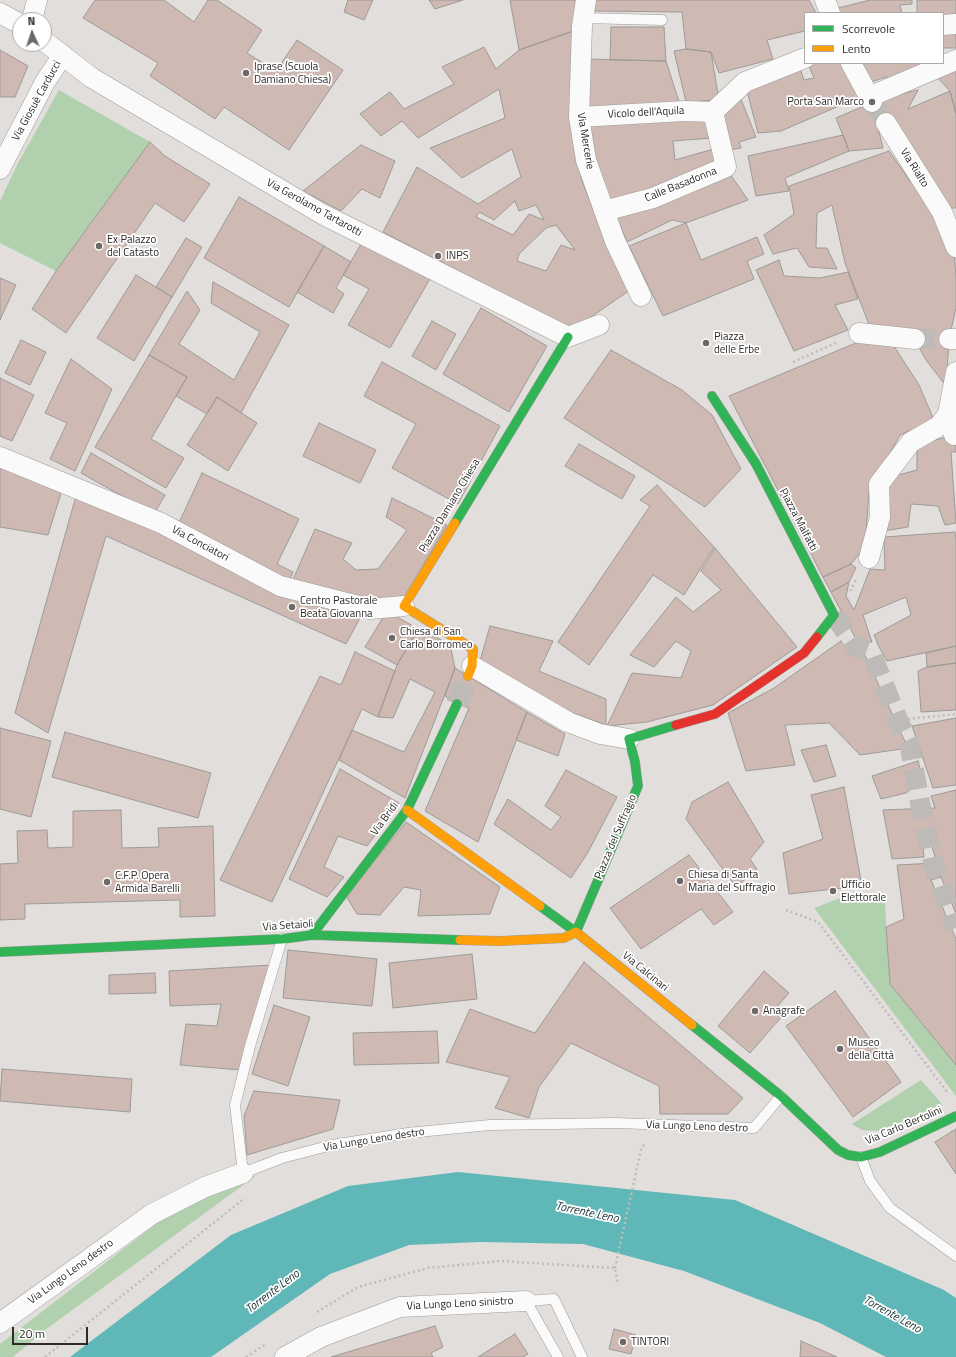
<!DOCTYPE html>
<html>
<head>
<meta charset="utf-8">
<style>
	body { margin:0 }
	#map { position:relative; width:956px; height:1357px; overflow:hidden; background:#e1dedb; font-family:"Titillium Web",sans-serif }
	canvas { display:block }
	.legend { position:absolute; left:804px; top:12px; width:140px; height:52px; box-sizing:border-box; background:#fff; border:1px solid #abaaa9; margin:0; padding:5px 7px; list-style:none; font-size:12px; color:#2d2a28 }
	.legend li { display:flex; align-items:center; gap:8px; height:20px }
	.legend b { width:20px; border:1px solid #abaaa9 }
	.north { position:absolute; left:12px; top:12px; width:40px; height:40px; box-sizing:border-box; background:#fff; border:1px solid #abaaa9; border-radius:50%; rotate:357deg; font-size:11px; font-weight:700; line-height:16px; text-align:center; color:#2d2a28 }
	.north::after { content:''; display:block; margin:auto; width:14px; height:18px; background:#6c6967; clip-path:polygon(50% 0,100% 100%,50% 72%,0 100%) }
	.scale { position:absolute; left:12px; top:1327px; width:76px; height:18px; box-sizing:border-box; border:2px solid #2d2a28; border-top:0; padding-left:5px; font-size:12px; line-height:14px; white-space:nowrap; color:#2d2a28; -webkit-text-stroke:3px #fff; paint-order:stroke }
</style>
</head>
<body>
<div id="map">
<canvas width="956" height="1357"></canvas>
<ul class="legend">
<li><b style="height:5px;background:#30b455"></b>Scorrevole</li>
<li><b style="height:5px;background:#ff9f0a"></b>Lento</li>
</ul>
<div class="north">N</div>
<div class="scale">20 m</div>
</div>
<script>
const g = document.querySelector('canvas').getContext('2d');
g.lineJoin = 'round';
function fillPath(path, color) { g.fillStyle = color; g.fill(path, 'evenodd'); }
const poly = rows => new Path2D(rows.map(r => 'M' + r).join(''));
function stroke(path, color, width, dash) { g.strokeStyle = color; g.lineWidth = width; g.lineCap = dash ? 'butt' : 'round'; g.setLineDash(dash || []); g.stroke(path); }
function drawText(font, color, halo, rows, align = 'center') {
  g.font = font + ' "Titillium Web",sans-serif'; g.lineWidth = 3.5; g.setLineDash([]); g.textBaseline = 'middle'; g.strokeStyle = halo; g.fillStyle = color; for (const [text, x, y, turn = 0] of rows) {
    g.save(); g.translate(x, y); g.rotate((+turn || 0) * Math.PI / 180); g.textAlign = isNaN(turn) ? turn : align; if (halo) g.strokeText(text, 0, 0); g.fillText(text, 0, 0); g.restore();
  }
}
fillPath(poly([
	[59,90,150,142,56,271,0,243,0,201,18,163],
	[885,896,886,927,890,984,956,1065,956,1096,814,908,843,897],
	[921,1080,942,1104,906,1120,877,1131,862,1130,852,1124],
	[257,1175,45,1330,13,1357,0,1357,0,1344,161,1220,212,1191]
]), '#b1d0ad');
fillPath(poly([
	[458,1172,735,1200,944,1290,956,1298,956,1357,886,1357,820,1323,684,1271,583,1244,480,1242,409,1245,330,1274,211,1357,70,1357,231,1235,348,1186]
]), '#60b7b7');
const building = poly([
	[95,0,164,0,194,22,208,0,217,0,262,30,247,53,276,71,297,40,343,70,289,150,224,107,215,119,150,76,158,63,83,18,95,0],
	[348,0,373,0,364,20,344,12,348,0],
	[429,0,463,0,435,9,429,0],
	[510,0,578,0,576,30,519,50,510,0],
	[592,0,809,0,816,13,805,13,805,31,767,40,773,59,719,73,711,52,686,49,682,12,592,11,592,0],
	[870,0,912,0,912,4,900,5,902,13,840,13,838,8,870,0],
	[917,0,956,0,956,19,943,21,943,13,917,13,917,0],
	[611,27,664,27,666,61,610,60,611,27],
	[956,27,956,48,943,48,943,30,956,27],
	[576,30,579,165,582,181,605,239,630,290,581,324,567,327,383,232,417,167,478,204,521,177,512,149,462,178,430,148,505,118,499,89,418,138,402,121,381,136,360,114,390,92,404,109,454,84,442,67,484,47,496,69,519,50,576,30],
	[515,201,519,211,536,205,544,220,529,214,513,235,476,217,479,212,494,220,515,201],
	[556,225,575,250,561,245,546,271,517,261,519,254,546,228,556,225],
	[686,49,711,52,719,100,686,102,674,51,686,49],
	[0,50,28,66,15,97,0,97,0,50],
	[588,59,666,61,680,105,587,110,588,59],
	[810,63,845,63,860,97,781,131,758,133,746,87,799,65,804,80,814,78,808,64,810,63],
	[863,63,930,63,891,82,886,77,868,83,863,63],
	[956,67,956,114,950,91,934,74,956,67],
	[918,90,908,109,950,91,956,114,956,208,951,208,878,128,883,148,849,151,836,118,880,99,918,90],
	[739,94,756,137,739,142,741,148,728,150,718,117,739,94],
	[707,117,712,138,673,141,675,160,717,148,721,164,609,203,585,125,707,117],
	[843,135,849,151,785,178,789,191,756,196,748,156,843,135],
	[150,142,165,156,210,184,184,222,155,203,66,333,32,309,56,271,150,142],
	[361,145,395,161,380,198,362,189,341,211,303,191,361,145],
	[889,151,910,181,922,193,954,248,956,279,956,308,949,339,946,386,926,360,912,335,870,327,845,263,832,205,817,213,816,248,827,248,837,269,809,267,797,248,773,254,764,235,794,214,789,186,889,151],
	[728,171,748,200,686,223,672,220,627,242,615,213,728,171],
	[239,197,324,246,289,307,204,258,239,197],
	[686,223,701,260,757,237,764,254,747,261,754,279,663,316,629,246,686,223],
	[186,238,202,247,172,297,156,287,186,238],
	[364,239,431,277,390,348,348,325,369,289,343,275,364,239],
	[324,246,351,262,336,288,344,294,333,313,297,292,324,246],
	[779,260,784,276,820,278,848,272,858,299,835,305,848,330,794,351,756,270,779,260],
	[136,275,172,297,134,361,97,338,136,275],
	[0,278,16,285,0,320,0,278],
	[213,282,289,325,241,413,217,397,207,414,176,396,187,377,149,355,187,291,200,310,179,344,234,380,260,332,211,303,213,282],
	[481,308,547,346,509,412,443,374,481,308],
	[432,321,456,334,436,370,412,356,432,321],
	[21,340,46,352,30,385,5,373,21,340],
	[863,340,892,343,919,385,934,420,900,435,869,491,865,547,851,564,823,577,729,396,863,340],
	[611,350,682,390,712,415,741,469,705,507,564,418,611,350],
	[149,355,187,377,151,439,184,458,166,488,95,447,149,355],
	[71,359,112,389,75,471,50,459,67,423,45,413,71,359],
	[382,362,500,426,458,504,392,468,416,424,364,396,382,362],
	[0,378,34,395,12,441,0,436,0,378],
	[217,397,257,423,228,471,187,445,217,397],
	[319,423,376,450,360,483,303,456,319,423],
	[956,435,956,452,951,452,956,523,945,525,938,506,911,504,908,527,884,531,884,490,891,477,917,470,917,444,956,435],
	[579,444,635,476,622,499,565,466,579,444],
	[91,453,165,495,154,514,81,473,91,453],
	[0,466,62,490,48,535,0,527,0,466],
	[202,473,299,519,277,564,293,572,290,580,177,527,202,473],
	[657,485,714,547,684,595,653,575,589,665,558,642,650,506,640,500,657,485],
	[76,496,165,530,282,595,360,618,346,644,106,536,48,733,15,713,76,496],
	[392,498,447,525,405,596,378,602,292,582,315,529,352,543,343,559,356,570,378,569,407,530,386,517,392,498],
	[955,532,956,540,956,646,887,661,879,647,874,635,911,615,906,597,863,615,872,642,858,643,831,592,849,582,846,596,854,610,870,569,885,570,884,537,955,532],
	[715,548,797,647,713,705,647,722,607,726,632,673,681,678,691,651,676,641,654,667,630,655,676,597,693,612,721,590,701,571,715,548],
	[851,564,856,568,849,582,831,592,823,577,851,564],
	[387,611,418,629,397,665,365,647,387,611],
	[490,626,553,641,539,671,606,699,606,725,570,712,480,661,490,626],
	[418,629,450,644,455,668,405,798,339,760,352,730,404,752,435,692,410,679,393,718,378,717,397,665,418,629],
	[841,641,849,654,863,651,908,748,860,755,829,723,785,725,795,765,746,771,728,713,774,688,841,641],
	[956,646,956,663,927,667,926,653,956,646],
	[355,652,395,671,378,717,362,709,272,902,220,880,320,676,341,685,355,652],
	[956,663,956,710,921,712,918,671,927,667,956,663],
	[455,668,527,712,478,842,425,811,469,708,457,704,445,696,455,668],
	[527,712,565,734,558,756,516,740,527,712],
	[956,718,956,785,933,788,912,726,956,718],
	[0,728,51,741,31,817,0,809,0,728],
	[65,732,211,773,198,818,52,777,65,732],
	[826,745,836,776,814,782,801,750,826,745],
	[918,761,923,780,906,793,881,799,872,776,918,761],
	[340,769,399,803,367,846,338,836,324,867,344,877,327,897,289,879,340,769],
	[566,770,617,797,587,854,571,878,494,824,508,799,551,830,561,817,545,806,566,770],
	[728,782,764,842,750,859,757,869,736,887,686,819,692,802,728,782],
	[844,787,862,886,789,894,783,853,823,839,811,795,844,787],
	[956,790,956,914,941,877,931,843,923,846,924,857,892,859,883,810,935,808,931,796,956,790],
	[121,810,122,848,159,847,158,828,213,826,215,916,180,917,180,900,25,904,25,919,0,920,0,864,18,863,17,831,47,830,48,848,73,847,73,811,121,810],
	[406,822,500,887,490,914,418,916,421,890,404,887,380,915,357,914,346,896,406,822],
	[689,855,733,912,714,925,701,909,641,949,610,908,689,855],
	[936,863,941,877,931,880,956,939,956,1065,890,984,886,927,904,919,897,865,936,863],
	[288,950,377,959,372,1006,283,998,288,950],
	[472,954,477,999,393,1008,389,963,472,954],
	[584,962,743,1098,728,1114,660,1114,659,1086,571,1043,539,1087,529,1118,495,1108,510,1077,446,1062,470,1009,535,1033,584,962],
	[272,965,241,1070,180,1065,186,1024,217,1026,221,1004,170,1006,169,971,272,965],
	[764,971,789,993,776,1008,784,1014,750,1053,718,1026,764,971],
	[155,973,156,993,109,994,109,975,155,973],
	[835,991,901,1082,853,1117,786,1026,835,991],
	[274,1005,310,1017,288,1086,252,1074,274,1005],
	[437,1031,439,1063,354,1065,353,1033,437,1031],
	[2,1069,132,1079,130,1112,0,1101,2,1069],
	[254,1091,340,1100,333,1129,247,1155,244,1116,254,1091],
	[956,1129,956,1174,935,1142,956,1129],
	[435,1326,443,1347,431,1353,433,1357,331,1357,435,1326],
	[614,1329,636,1335,631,1354,609,1349,614,1329],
	[515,1334,528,1354,523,1357,478,1357,515,1334],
	[801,1341,837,1357,800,1357,801,1341]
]);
fillPath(building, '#ceb9b3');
stroke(building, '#9d9a99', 1);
stroke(poly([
	[872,102,886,123],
	[915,339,949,339],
	[834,615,855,646,871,652,898,720,909,742,921,808,935,870,956,928]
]), '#bdbab7', 20, [20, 10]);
stroke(poly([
	[457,704,468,676]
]), '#bdbab7', 22, [22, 11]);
const lane = poly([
	[583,18,662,20],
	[282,939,250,1046,235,1105,243,1173,282,1158,332,1145,408,1133,490,1125,616,1123,754,1128,781,1096],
	[861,1157,870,1181,890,1208,956,1256],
	[558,1357,526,1301,554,1299,582,1357]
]);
const street = poly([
	[586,0,582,26,579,117,586,160,615,241,641,296],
	[825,0,830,13],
	[0,13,20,24],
	[32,20,37,0],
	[943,25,956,24],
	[44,41,92,78,322,214,568,337,599,325],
	[851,63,872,102],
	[869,97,956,60],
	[713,112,745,82,805,58],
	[579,117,685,111,713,112],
	[886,123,942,212,956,247],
	[0,169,45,82,63,55],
	[604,211,653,198,726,167,713,112],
	[859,333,915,339],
	[949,339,956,339],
	[954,435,948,414,956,372],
	[0,457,161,523,280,586,370,609,404,606],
	[869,558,880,517,879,484,911,442,939,426,948,414],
	[472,666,568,722,600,734,629,739],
	[0,1323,152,1214,205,1187,243,1173],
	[285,1357,321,1337,400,1307,526,1301]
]);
const fast = poly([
	[712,396,756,464,834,615,817,637],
	[455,523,568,337],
	[540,906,576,932,638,786,635,762,629,739,676,725],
	[312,935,407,810,457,704],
	[0,952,282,939,312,935,460,940],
	[692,1025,781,1096,838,1150,848,1155,861,1157,880,1152,956,1116]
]);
const slow = poly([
	[455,523,404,606,473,649,472,666,468,676],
	[407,810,540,906],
	[460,940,500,941,564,938,576,932,692,1025]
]);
const jam = poly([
	[676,725,715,714,804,653,817,637]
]);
stroke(lane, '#9e9c9a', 11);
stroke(street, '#9e9c9a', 21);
stroke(fast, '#9e9c9a', 10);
stroke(slow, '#9e9c9a', 10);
stroke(jam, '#9e9c9a', 10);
stroke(poly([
	[793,362,838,342],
	[850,591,857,578],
	[898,720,956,714],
	[786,910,818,922,948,1093],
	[615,1268,641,1150,645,1143],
	[317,1312,358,1287,428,1268,500,1261,615,1268,618,1285],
	[45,1357,245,1198],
	[246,1357,266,1344]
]), '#bebdbb', 2.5, [2, 3]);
stroke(lane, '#fafafa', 10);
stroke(street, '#fafafa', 20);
stroke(fast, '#30b455', 9);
stroke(slow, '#ff9f0a', 9);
stroke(jam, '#e5322d', 9);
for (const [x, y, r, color] of [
	[246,73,4,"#6c6967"],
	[872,102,4,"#6c6967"],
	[99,246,4,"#6c6967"],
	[438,256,4,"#6c6967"],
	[706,343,4,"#6c6967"],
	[292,607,4,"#6c6967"],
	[392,638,4,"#6c6967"],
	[680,881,4,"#6c6967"],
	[107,882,4,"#6c6967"],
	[833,891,4,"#6c6967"],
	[755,1011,4,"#6c6967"],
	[840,1049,4,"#6c6967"],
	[623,1342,4,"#6c6967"]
]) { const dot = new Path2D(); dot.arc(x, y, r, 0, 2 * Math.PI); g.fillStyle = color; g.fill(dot); stroke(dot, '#fff', 1.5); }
drawText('11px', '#2d2a28', '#fff', [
	["Iprase (Scuola",254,67],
	["Damiano Chiesa)",254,80],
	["Porta San Marco",864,102,"right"],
	["Ex Palazzo",107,240],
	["del Catasto",107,253],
	["INPS",446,256],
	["Piazza",714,337],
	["delle Erbe",714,350],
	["Centro Pastorale",300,601],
	["Beata Giovanna",300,614],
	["Chiesa di San",400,632],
	["Carlo Borromeo",400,645],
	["Chiesa di Santa",688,875],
	["Maria del Suffragio",688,888],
	["C.F.P. Opera",115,876],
	["Armida Barelli",115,889],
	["Ufficio",841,885],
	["Elettorale",841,898],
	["Anagrafe",763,1011],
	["Museo",848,1043],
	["della Città",848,1056],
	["TINTORI",631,1342]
], 'left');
drawText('11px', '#2d2a28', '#fff', [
	["Via Giosuè Carducci",37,101,-61],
	["Vicolo dell'Aquila",646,113,-3],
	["Via Mercerie",585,141,80],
	["Via Rialto",914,168,58],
	["Calle Basadonna",681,185,-22],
	["Via Gerolamo Tartarotti",314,208,29],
	["Piazza Damiano Chiesa",450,506,-59],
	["Piazza Malfatti",798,520,62],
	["Via Conciatori",200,544,28],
	["Via Bridi",385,819,-54],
	["Piazza del Suffragio",616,837,-67],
	["Via Setaioli",288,926,-4],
	["Via Calcinari",645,972,39],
	["Via Carlo Bertolini",904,1126,-23],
	["Via Lungo Leno destro",697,1127,2],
	["Via Lungo Leno destro",374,1140,-9],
	["Via Lungo Leno destro",71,1272,-36],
	["Via Lungo Leno sinistro",460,1304,-3]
]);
drawText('italic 12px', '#193333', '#fff', [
	["Torrente Leno",587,1213,12],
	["Torrente Leno",273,1292,-37],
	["Torrente Leno",892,1315,29]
]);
</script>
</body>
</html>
